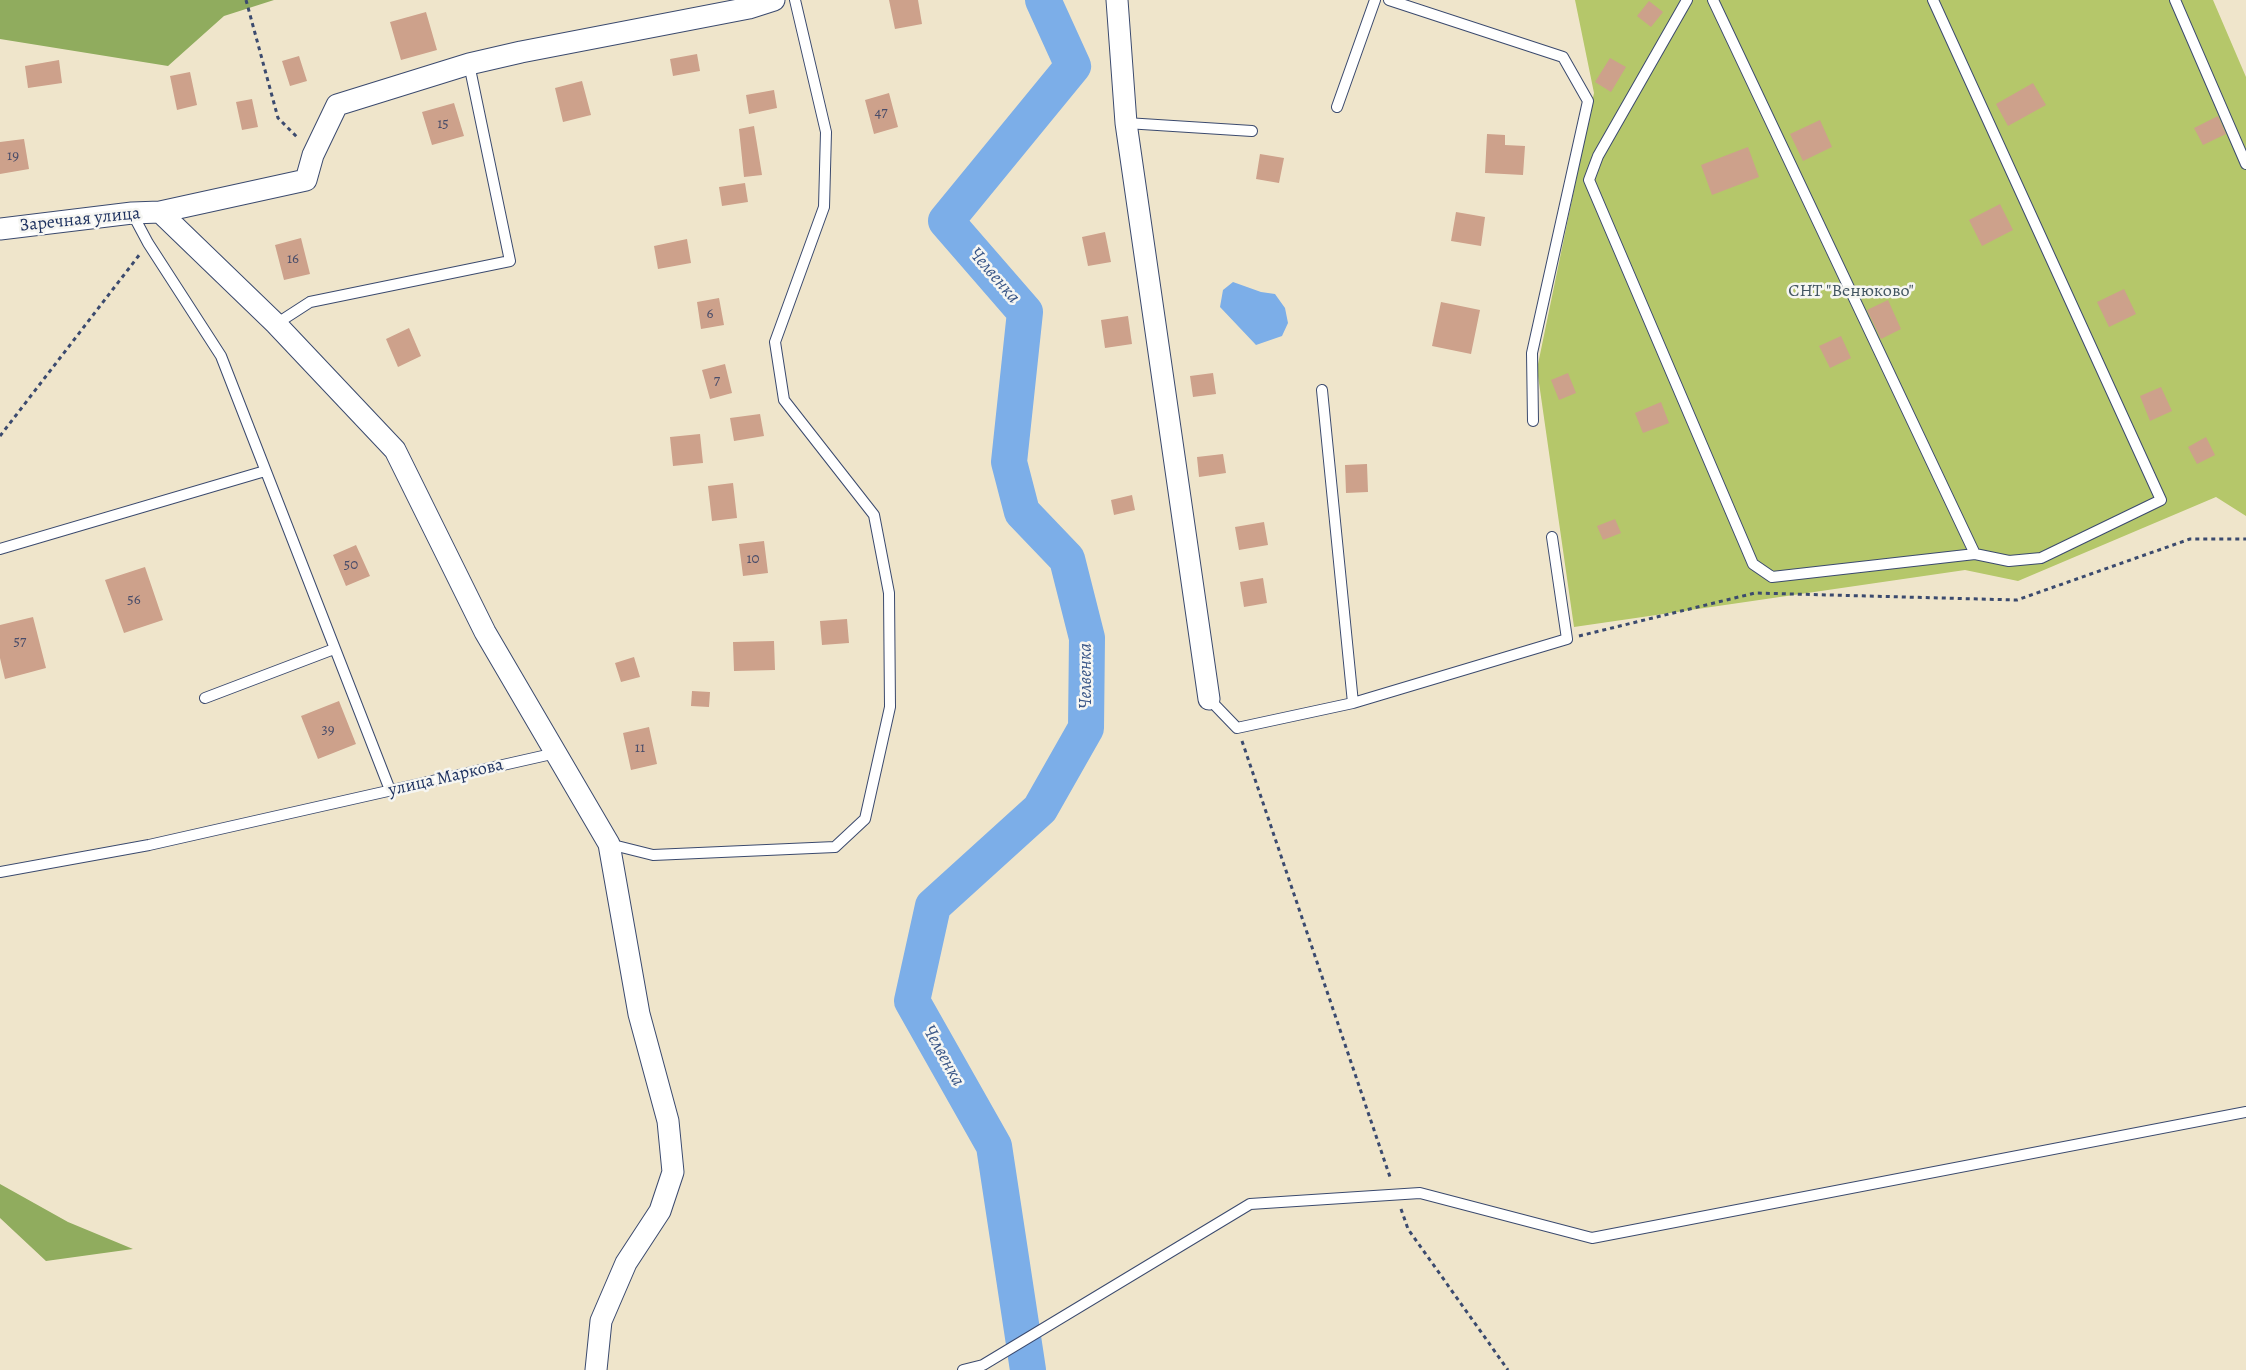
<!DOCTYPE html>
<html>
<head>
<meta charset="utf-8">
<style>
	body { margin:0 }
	canvas { display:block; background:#efe5cb }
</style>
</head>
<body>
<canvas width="2246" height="1370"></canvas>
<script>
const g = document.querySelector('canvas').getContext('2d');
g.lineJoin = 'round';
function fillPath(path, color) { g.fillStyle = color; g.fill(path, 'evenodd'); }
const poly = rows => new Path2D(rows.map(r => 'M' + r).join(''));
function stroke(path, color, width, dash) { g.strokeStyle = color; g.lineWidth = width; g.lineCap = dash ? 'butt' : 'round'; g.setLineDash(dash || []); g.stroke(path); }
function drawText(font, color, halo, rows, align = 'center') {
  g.font = font + ' Alegreya,serif'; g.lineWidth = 5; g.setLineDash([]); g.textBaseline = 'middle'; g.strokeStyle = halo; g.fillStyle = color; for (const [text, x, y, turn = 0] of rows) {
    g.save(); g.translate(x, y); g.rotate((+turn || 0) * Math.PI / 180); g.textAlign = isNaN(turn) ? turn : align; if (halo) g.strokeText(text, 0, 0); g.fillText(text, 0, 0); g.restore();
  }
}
fillPath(poly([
	[1575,0,2213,0,2246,77,2246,516,2216,497,2018,581,1965,570,1574,627,1537,369,1594,93]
]), '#b5c76a');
fillPath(poly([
	[0,0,274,0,224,16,168,66,0,39],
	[0,1184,68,1222,133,1249,46,1261,0,1218]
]), '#90ac5e');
fillPath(poly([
	[1233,282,1261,292,1275,294,1285,308,1288,323,1282,336,1256,345,1220,307,1223,290]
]), '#7caee8');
stroke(poly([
	[1028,1370,994,1146,912,1001,933,906,1040,809,1086,728,1087,638,1067,559,1022,512,1009,462,1025,312,946,221,1073,66,1043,0]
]), '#7caee8', 36);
fillPath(poly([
	[889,0,918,0,922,24,895,29],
	[1649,1,1663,12,1651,27,1637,16],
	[426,12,437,50,401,60,390,22],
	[697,54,700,71,673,76,670,59],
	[299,56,307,81,290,86,282,61],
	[1610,58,1626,67,1611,92,1595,82],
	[59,60,62,83,28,88,25,66],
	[190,72,197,105,177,110,170,76],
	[582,81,591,115,563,122,555,88],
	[2033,83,2046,105,2008,126,1996,104],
	[774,90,777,108,749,114,746,95],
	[889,93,898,127,874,134,865,100],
	[252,99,258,127,242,130,236,102],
	[454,103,464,136,432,145,422,112],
	[2218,116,2226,134,2203,145,2194,128],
	[1820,120,1832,147,1803,161,1790,134],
	[754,126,762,175,744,177,739,129],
	[1487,134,1505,135,1505,145,1525,146,1523,175,1485,173],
	[24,139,29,169,0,174,0,142],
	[1748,147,1759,177,1712,195,1701,165],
	[1260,154,1284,158,1279,183,1256,179],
	[745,183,748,202,722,206,719,187],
	[2000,204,2013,230,1982,246,1969,220],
	[1456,212,1485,217,1481,246,1451,241],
	[1105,232,1111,262,1088,266,1082,237],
	[301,238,310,274,284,280,275,245],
	[687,239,691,263,658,269,654,246],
	[2124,289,2136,314,2109,327,2097,302],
	[719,298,724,325,701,329,697,302],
	[1888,300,1901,329,1881,339,1867,310],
	[1441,302,1480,310,1471,354,1432,346],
	[1128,316,1132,344,1105,348,1101,320],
	[409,328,421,356,398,367,386,339],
	[1841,336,1851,358,1830,368,1819,346],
	[725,364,732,393,710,399,702,370],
	[1213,373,1216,394,1193,397,1190,376],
	[1568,373,1576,393,1559,400,1551,380],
	[2161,387,2172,411,2150,421,2140,396],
	[1661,402,1669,423,1643,433,1635,413],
	[760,414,764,436,734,441,730,418],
	[700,434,703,463,673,466,670,437],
	[2206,437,2215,455,2197,464,2188,447],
	[1223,454,1226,473,1199,477,1197,457],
	[1367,464,1368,492,1346,493,1345,465],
	[733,483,737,518,712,521,708,486],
	[1132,495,1135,510,1114,515,1111,500],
	[1615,519,1621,533,1603,540,1597,526],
	[1264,522,1268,545,1239,550,1235,527],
	[764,541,768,573,743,576,739,544],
	[356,545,370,576,346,586,333,555],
	[145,567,163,620,124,633,105,580],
	[1263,578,1267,603,1244,607,1240,582],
	[33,617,46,668,5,679,0,658,0,625],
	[847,619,849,643,822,645,820,621],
	[774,641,775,670,734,671,733,642],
	[634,657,640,677,621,682,615,663],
	[692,691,710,692,709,707,691,706],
	[339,701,356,744,318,759,301,716],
	[649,727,657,764,631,770,623,733]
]), '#cda18b');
const lane = poly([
	[1389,0,1563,57,1588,101,1532,353,1533,421],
	[1687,0,1598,156,1589,180,1753,564,1772,577,1975,554,2009,561,2041,558,2161,500,1933,0],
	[1713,0,1975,554],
	[2175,0,2246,164],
	[1337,107,1375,0],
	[1126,123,1252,131],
	[132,213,148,243,221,356,390,790],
	[276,324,310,302,510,261,469,64],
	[1322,390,1353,703],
	[0,549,265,471],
	[205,698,334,649],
	[1209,699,1237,728,1353,703,1567,639,1552,537],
	[609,844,653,855,835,847,865,819,890,707,889,593,874,515,784,400,775,342,824,207,826,132,795,0],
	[0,872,149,845,556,753],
	[963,1370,983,1365,1250,1204,1420,1193,1592,1238,2246,1112]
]);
const street = poly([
	[1117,0,1126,123,1209,699],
	[160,212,276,324,395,450,485,632,609,844,639,1014,668,1121,673,1172,660,1211,626,1263,601,1321,596,1370],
	[0,229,132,213,160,212,306,180,313,155,337,105,469,64,521,52,749,8,774,0]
]);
stroke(lane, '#3b4a6e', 12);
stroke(street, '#3b4a6e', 23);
stroke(poly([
	[246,0,278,118,299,139],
	[0,436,140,254],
	[1579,636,1755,593,2017,600,2190,539,2246,539],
	[1242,741,1391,1180],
	[1401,1209,1408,1229,1508,1370]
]), '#3b4a6e', 3, [4, 4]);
stroke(lane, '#fff', 10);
stroke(street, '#fff', 21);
drawText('15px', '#484c69', null, [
	["47",881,113],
	["15",443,124],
	["19",13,156],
	["16",293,259],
	["6",710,314],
	["7",717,381],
	["10",753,559],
	["50",351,565],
	["56",134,600],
	["57",20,642],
	["39",328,730],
	["11",640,748]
]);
drawText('18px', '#1b2f5e', '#f6f6f2', [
	["Заречная улица",80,220,-6],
	["улица Маркова",446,778,-13]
]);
drawText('18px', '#425561', '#f6f6f2', [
	["СНТ \"Венюково\"",1851,292]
]);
drawText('italic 19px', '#385587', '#f6f6f2', [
	["Челвенка",994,276,49],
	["Челвенка",1086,676,-90],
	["Челвенка",943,1056,61]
]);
</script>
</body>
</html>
